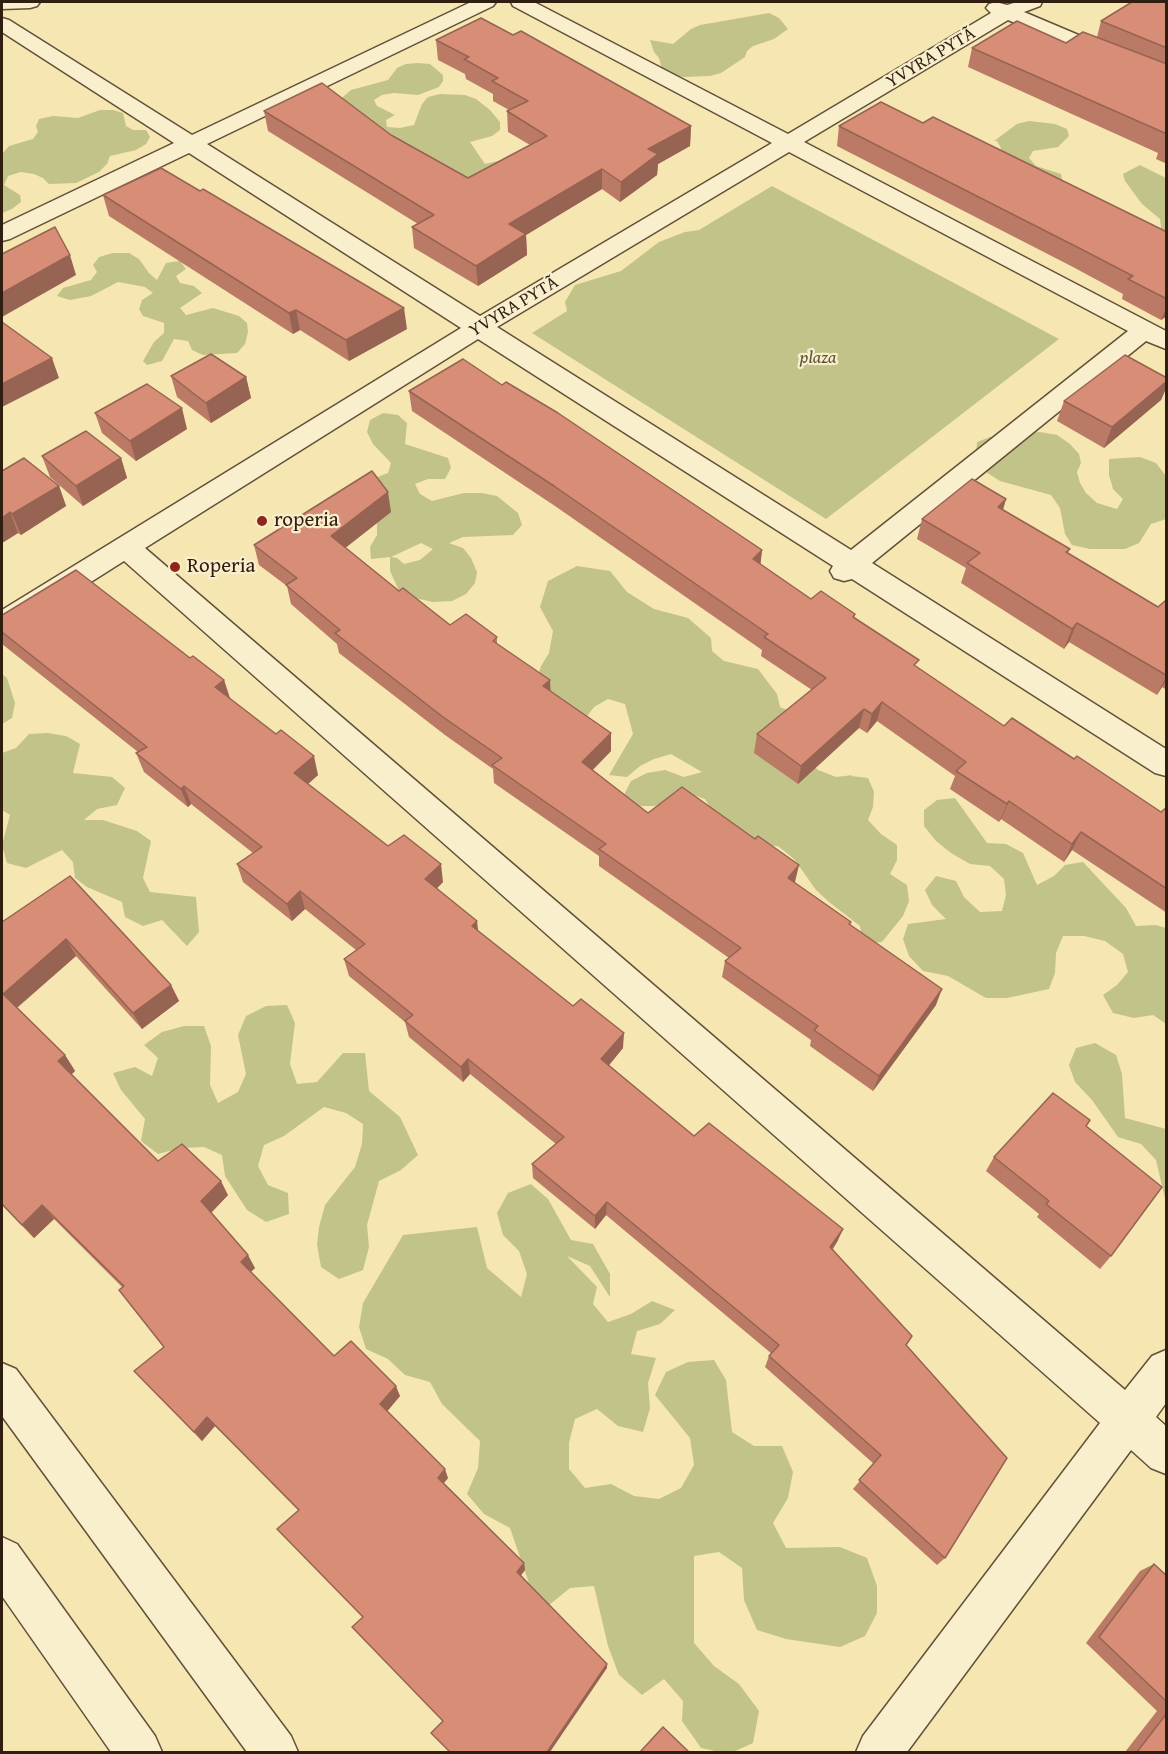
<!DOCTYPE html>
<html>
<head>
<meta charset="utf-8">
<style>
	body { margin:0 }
	#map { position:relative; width:1168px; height:1754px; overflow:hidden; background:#f6e6b2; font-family:"Gentium Book Plus",serif }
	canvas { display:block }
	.frame { position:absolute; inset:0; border:3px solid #301e11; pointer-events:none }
</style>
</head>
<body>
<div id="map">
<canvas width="1168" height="1754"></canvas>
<div class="frame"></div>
</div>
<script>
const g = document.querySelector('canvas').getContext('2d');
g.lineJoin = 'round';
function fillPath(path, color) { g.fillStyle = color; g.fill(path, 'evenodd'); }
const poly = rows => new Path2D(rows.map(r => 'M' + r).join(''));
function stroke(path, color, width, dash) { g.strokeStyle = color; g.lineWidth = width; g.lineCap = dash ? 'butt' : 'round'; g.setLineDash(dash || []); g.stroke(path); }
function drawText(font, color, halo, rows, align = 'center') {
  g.font = font + ' "Gentium Book Plus",serif'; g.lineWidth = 4.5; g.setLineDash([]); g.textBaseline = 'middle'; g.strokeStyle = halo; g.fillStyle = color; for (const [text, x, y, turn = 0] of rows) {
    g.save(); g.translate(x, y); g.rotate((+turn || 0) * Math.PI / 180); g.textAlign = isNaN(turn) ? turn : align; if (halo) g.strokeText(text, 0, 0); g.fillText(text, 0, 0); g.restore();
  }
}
fillPath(poly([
	[769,13,779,18,788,29,774,39,753,46,747,51,745,57,721,73,710,76,684,77,672,75,662,69,659,58,654,52,650,40,673,44,691,29,700,25],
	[418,63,430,64,443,75,443,81,439,87,418,95,394,93,382,95,374,100,377,106,395,115,386,120,387,127,400,128,414,125,422,104,428,97,440,94,465,95,476,99,490,110,500,122,500,130,492,136,470,142,485,164,525,155,470,187,337,102,351,90,388,80,397,68,406,64],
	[100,110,113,110,123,113,126,126,133,130,146,130,150,137,146,144,136,150,110,156,107,164,99,172,76,183,49,184,43,178,34,174,21,172,8,176,4,185,20,195,21,202,12,209,2,213,2,154,9,146,33,139,38,132,36,126,39,119,53,116,78,118],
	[1029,121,1055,124,1067,129,1069,136,1058,147,1033,151,1029,158,1036,166,1061,174,1064,189,997,163,1001,148,997,141,994,141,1017,124],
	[1140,165,1166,178,1166,249,1158,234,1161,227,1160,219,1142,204,1125,181,1123,174],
	[772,186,1059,339,826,519,532,333,567,311,565,302,575,285,621,271,659,242,685,232,699,230],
	[113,253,129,253,139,259,149,273,157,280,166,263,180,261,186,269,176,276,180,283,194,286,202,293,180,308,186,315,213,308,239,316,247,323,248,332,245,344,237,353,203,355,192,350,188,341,174,339,162,361,147,365,143,361,154,342,164,333,164,323,143,316,139,309,142,300,153,293,145,287,118,282,91,296,70,300,57,296,63,288,91,280,97,272,93,265,99,257],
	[383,413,398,415,407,423,405,444,448,458,451,468,445,479,428,479,415,484,420,494,432,501,464,493,482,493,497,496,518,513,522,525,513,535,463,537,449,543,463,548,471,558,477,572,475,583,466,594,452,601,433,602,401,595,390,571,390,557,371,559,370,547,377,535,377,524,382,512,359,484,388,473,391,463,373,444,367,432,370,420],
	[421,543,433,549,420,560,404,564,397,558,391,557],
	[1040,432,1057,435,1070,444,1079,454,1081,463,1077,472,1080,483,1086,493,1097,503,1117,509,1123,499,1113,489,1109,475,1109,459,1140,457,1156,463,1166,476,1166,519,1151,524,1139,543,1125,549,1090,549,1072,545,1065,534,1060,508,1051,495,1000,481,986,472,981,477,975,466,977,442,990,437],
	[577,566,610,571,627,592,654,609,688,618,711,638,712,651,724,661,758,669,777,694,780,707,796,714,805,758,818,770,836,777,853,775,851,776,868,778,874,792,873,807,868,820,881,834,897,845,897,860,890,874,907,885,909,901,903,916,882,942,863,944,860,926,829,902,816,890,794,859,778,846,739,845,725,832,705,799,687,793,655,806,637,806,624,795,631,781,647,773,665,770,684,777,702,772,671,754,654,759,640,766,627,777,609,775,633,734,625,704,608,699,594,707,585,719,567,715,537,679,541,666,549,653,553,631,540,607,548,581],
	[2,674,7,678,15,703,12,718,2,724],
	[48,733,66,736,80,744,73,773,112,777,125,788,117,805,97,809,84,820,103,820,137,831,151,841,143,878,150,892,196,897,199,932,187,946,162,920,143,926,125,917,122,902,87,887,75,878,73,862,62,850,26,868,7,863,2,845,10,815,2,810,2,753,16,748,29,734],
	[955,798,987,843,1006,844,1023,853,1037,885,1054,876,1065,865,1083,862,1126,908,1136,926,1156,925,1166,928,1166,1024,1153,1015,1134,1018,1113,1013,1103,995,1117,985,1128,972,1123,954,1105,941,1084,936,1063,936,1056,953,1055,973,1049,989,1007,998,986,998,948,976,923,971,909,956,903,939,908,924,946,919,932,905,925,890,936,876,956,881,964,897,980,912,1002,911,1006,895,1004,879,990,866,970,864,951,853,936,841,924,826,924,810,937,800],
	[287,1005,295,1023,290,1064,297,1084,317,1082,343,1053,365,1053,369,1091,400,1117,418,1155,401,1170,379,1181,367,1225,369,1247,363,1270,339,1279,321,1267,317,1245,319,1227,325,1205,355,1167,362,1144,363,1124,346,1113,324,1107,284,1136,264,1145,258,1166,268,1185,288,1193,289,1214,266,1222,247,1210,225,1176,222,1155,204,1147,181,1148,158,1154,141,1141,145,1119,121,1090,113,1073,135,1067,152,1076,158,1058,144,1045,162,1032,184,1026,204,1026,211,1046,210,1085,218,1103,238,1092,246,1074,238,1035,246,1016,266,1006],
	[1095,1043,1116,1055,1122,1074,1125,1118,1166,1129,1166,1203,1156,1160,1141,1144,1118,1137,1092,1100,1075,1082,1069,1065,1076,1048],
	[531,1184,548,1199,571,1240,593,1244,610,1274,610,1297,590,1266,567,1256,597,1287,593,1304,608,1322,631,1314,652,1301,675,1310,660,1324,637,1331,631,1354,656,1358,648,1383,650,1408,643,1432,618,1426,597,1409,575,1419,569,1443,569,1469,585,1488,611,1484,634,1496,659,1499,681,1488,694,1465,690,1438,655,1395,666,1372,688,1362,714,1360,726,1380,732,1432,754,1446,782,1446,793,1472,788,1498,773,1523,786,1548,840,1547,867,1558,877,1586,877,1613,865,1636,840,1647,786,1639,757,1630,744,1600,742,1568,719,1552,694,1556,694,1643,714,1666,739,1684,759,1711,753,1743,733,1752,720,1752,701,1748,682,1721,683,1701,664,1679,642,1695,619,1675,608,1646,594,1586,570,1588,549,1605,529,1583,510,1528,484,1514,467,1494,478,1468,480,1441,442,1404,430,1382,405,1375,388,1359,366,1349,359,1327,363,1303,403,1235,477,1227,487,1268,521,1297,527,1274,519,1251,503,1235,497,1213,508,1193]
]), '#c1c389');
const street = poly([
	[2,2,40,2,37,6,30,8,2,9,2,2],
	[471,2,496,2,493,6,207,144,480,316,772,143,513,6,511,2,534,2,788,134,991,13,986,8,989,4,996,2,1007,5,1017,2,1042,2,1040,6,1024,12,1166,72,1166,85,1159,83,1008,20,804,142,1166,331,1166,349,1146,341,872,563,1166,749,1166,776,1155,773,852,579,844,581,834,578,830,571,833,566,478,339,145,548,1125,1390,1152,1356,1166,1350,1166,1403,1156,1417,1166,1426,1166,1474,1151,1468,1131,1450,907,1752,856,1752,863,1736,1100,1423,124,561,12,632,2,634,2,610,461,328,189,153,10,239,2,241,2,225,174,143,2,32,2,18,9,20,192,135,471,2],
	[789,152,1128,331,851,550,497,327,789,152],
	[2,1363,16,1369,291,1736,298,1752,247,1752,2,1416,2,1363],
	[2,1537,17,1544,155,1736,162,1752,111,1752,2,1596,2,1537]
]);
stroke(street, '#625039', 3);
fillPath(street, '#f9efcd');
fillPath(poly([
	[1167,2,1167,164,1156,159,1158,153,968,67,972,48,1066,43,1097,37,1101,21],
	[513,35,691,126,690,146,658,164,657,175,620,202,602,189,526,235,527,255,478,286,414,248,412,227,418,224,268,131,264,111,391,135,468,178,530,145,508,132,507,111,509,110,493,101,493,94,466,79,465,74,438,60,436,40],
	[923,123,1167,232,1167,316,1161,320,1122,299,1123,294,1073,267,837,146,839,126],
	[103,195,407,329,349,361,300,330,293,334,109,216],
	[171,376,246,377,251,398,211,423,177,397],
	[1167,378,1167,386,1161,400,1104,448,1057,421,1064,401],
	[502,385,762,550,760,564,811,599,855,614,854,618,917,667,1004,726,1074,759,1161,812,1167,807,1167,913,1072,850,1064,862,1001,819,999,822,950,789,955,776,877,721,867,733,859,728,798,784,754,753,757,734,812,690,761,656,762,650,555,506,412,411,409,391],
	[95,413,187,429,136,461,102,433],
	[42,456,121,458,127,478,83,506,50,477],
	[2,471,59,486,66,506,21,535,18,533,2,543],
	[1006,499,1003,510,1070,549,1068,553,1158,607,1167,601,1167,690,1162,687,1157,695,1069,642,1064,649,961,583,966,568,917,539,922,519],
	[391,512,345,548,399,591,450,625,497,637,497,644,550,691,611,733,611,751,593,770,648,813,795,883,851,922,850,925,936,1005,873,1091,810,1046,811,1040,722,977,725,961,729,958,599,866,599,856,494,783,493,769,445,735,339,653,337,644,291,604,287,586,259,565,254,545],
	[2,615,190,658,224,680,230,698,318,775,308,784,388,846,443,882,437,888,478,931,623,1048,609,1065,694,1136,843,1229,837,1242,833,1249,906,1345,945,1558,937,1565,853,1489,874,1464,765,1367,769,1356,772,1354,606,1215,595,1229,533,1178,532,1164,556,1144,470,1074,463,1082,409,1037,405,1022,349,976,344,959,356,950,305,909,292,921,243,882,237,864,253,853,191,804,188,807,144,772,136,753,138,752,2,644],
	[70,876,171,985,179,1001,142,1029,76,956,17,1008,65,1055,75,1071,71,1074,158,1161,228,1195,211,1213,255,1268,251,1272,334,1356,400,1396,387,1411,448,1478,444,1483,524,1563,525,1570,521,1575,607,1668,443,1721,363,1617,298,1510,215,1426,202,1441,134,1371,164,1347,122,1287,54,1219,34,1238,2,1205,2,922],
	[1086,1127,1111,1256,1100,1269,1037,1217,1039,1214,986,1171,994,1157],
	[1154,1564,1167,1576,1167,1752,1125,1752,1157,1711,1086,1643,1140,1571]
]), '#ba7a65');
fillPath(poly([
	[691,126,690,146,658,164,657,175,620,202,621,182,648,149],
	[602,169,602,189,526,235,527,255,478,286,476,266,509,224],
	[70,255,76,275,2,317,2,293],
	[1167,306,1167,316,1161,320],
	[404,308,407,329,349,361,346,340],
	[296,310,300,330,293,334,289,313],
	[52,358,59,378,2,407,2,384],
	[246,377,251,398,211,423,206,403],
	[1167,381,1167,386,1161,400,1104,448,1112,427],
	[182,408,187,429,136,461,130,441],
	[121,458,127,478,83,506,76,486],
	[59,486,66,506,21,535,12,514],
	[388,492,391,512,335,556,331,536],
	[1006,499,1000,519,998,507],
	[10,512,18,533,2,543,2,518],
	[762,550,760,569,753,559],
	[1077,623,1069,642,1064,649,1072,629],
	[1167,675,1167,678,1162,687,1157,695],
	[224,680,230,699,215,687],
	[550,680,551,699,543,686],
	[882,702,877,721,867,733,872,714],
	[864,709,859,728,798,784,801,766],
	[611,733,611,751,582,780,582,762],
	[314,756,318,775,299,792,294,773],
	[184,786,191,804,188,807,181,789],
	[1009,801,1001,819,999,822,1007,804],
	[1081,832,1072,850,1064,862,1072,844],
	[441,864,443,882,428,897,425,879],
	[799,865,795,882,785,895,788,878],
	[300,891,305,909,292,921,287,904],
	[477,921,479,938,472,926],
	[66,939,76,956,14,1010,3,994],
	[171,985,179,1001,142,1029,133,1013],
	[942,989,936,1005,873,1091,879,1076],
	[624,1033,623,1048,601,1075,601,1059],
	[65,1055,75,1071,69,1077,58,1061],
	[468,1059,470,1074,463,1082,461,1067],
	[221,1181,228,1195,209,1215,201,1201],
	[607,1202,606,1215,595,1229,595,1216],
	[42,1205,54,1219,34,1238,22,1225],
	[843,1229,837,1242,825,1259,830,1247],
	[248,1255,255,1268,248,1274,241,1262],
	[396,1386,400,1396,385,1414,380,1404],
	[207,1417,215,1426,202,1441,194,1432],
	[445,1469,448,1478,441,1486,438,1478],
	[524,1563,525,1570,519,1578,517,1572],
	[607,1664,607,1668,550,1752,547,1752]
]), '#976353');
const building = poly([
	[1132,2,1167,2,1167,48,1101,21,1132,2],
	[481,18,513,35,521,31,691,126,648,149,658,154,621,182,602,169,509,224,526,234,476,266,412,227,434,215,264,111,322,83,391,135,468,178,547,136,507,111,528,101,492,81,498,78,464,59,469,57,436,40,481,18],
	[1017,21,1066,43,1083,32,1167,64,1167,134,972,48,1017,21],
	[881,102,923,123,933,117,1167,232,1167,299,1128,279,1133,276,1079,248,839,126,881,102],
	[161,168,200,191,203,189,404,308,346,340,296,310,289,313,103,195,161,168],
	[55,227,70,255,2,293,2,254,55,227],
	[2,322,52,358,2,384,2,322],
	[211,354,246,377,206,403,171,376,211,354],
	[1125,355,1167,378,1167,381,1112,427,1064,401,1125,355],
	[463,359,502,385,506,382,558,413,762,550,753,559,811,599,821,591,855,614,853,617,919,660,914,665,1004,726,1012,718,1074,759,1077,756,1161,812,1167,807,1167,889,1081,832,1072,844,1009,801,1007,804,956,771,966,762,882,702,872,714,864,709,801,766,757,734,826,678,764,637,768,634,554,486,409,391,463,359],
	[147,384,182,408,130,441,95,413,147,384],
	[86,431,121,458,76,486,42,456,86,431],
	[24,458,59,486,12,514,10,512,2,518,2,471,24,458],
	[372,471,388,492,331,536,399,591,403,588,450,625,466,614,497,637,493,641,550,680,543,686,611,733,582,762,648,813,682,787,755,839,758,836,799,865,788,878,851,922,849,924,942,989,879,1076,814,1030,818,1026,725,961,741,948,599,849,606,844,492,765,502,758,443,717,335,633,340,630,286,585,297,578,254,545,372,471],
	[972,479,1006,499,998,507,1070,549,1066,552,1158,607,1166,600,1167,601,1166,675,1077,623,1072,629,967,563,980,553,922,519,972,479],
	[76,570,190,658,193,656,224,680,215,687,276,734,281,730,314,756,294,773,388,846,404,835,441,864,425,879,477,921,472,926,573,1006,581,999,624,1033,601,1059,694,1136,709,1123,843,1229,830,1247,912,1336,906,1345,1007,1458,945,1558,859,1480,881,1455,769,1356,779,1345,607,1202,595,1216,532,1164,564,1137,468,1059,461,1067,405,1021,413,1015,344,959,365,944,300,891,287,904,237,864,262,847,184,786,181,789,136,753,147,747,2,632,2,615,4,614,76,570],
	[70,876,171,985,133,1013,66,939,3,994,65,1055,58,1061,158,1161,182,1144,221,1181,201,1201,248,1255,241,1262,334,1356,351,1341,396,1386,380,1404,445,1469,438,1478,524,1563,517,1572,607,1664,547,1752,450,1752,431,1733,443,1721,352,1627,363,1617,277,1529,299,1510,207,1417,194,1432,134,1371,164,1347,119,1290,124,1286,42,1205,22,1225,2,1204,2,922,70,876],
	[1053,1093,1090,1120,1086,1126,1162,1187,1111,1256,1046,1204,1049,1201,994,1157,1053,1093],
	[1154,1564,1167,1576,1167,1702,1099,1637,1154,1564],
	[1167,1713,1167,1752,1137,1752,1167,1713],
	[663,1727,689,1752,640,1752,663,1727]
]);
fillPath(building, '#d88e76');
stroke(building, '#976353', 1.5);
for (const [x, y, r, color] of [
	[262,521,6,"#8f2418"],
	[175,567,6,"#8f2418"]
]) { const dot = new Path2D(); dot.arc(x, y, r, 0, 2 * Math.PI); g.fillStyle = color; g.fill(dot); stroke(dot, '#f9efcd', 2); }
drawText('18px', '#301e11', '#f9efcd', [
	["YVYRA PYTÃ",931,58,-31],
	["YVYRA PYTÃ",514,307,-31]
]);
drawText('italic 18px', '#5c5035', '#f9efcd', [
	["plaza",818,358]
]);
drawText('21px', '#301e11', '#f9efcd', [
	["roperia",274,521],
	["Roperia",187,567]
], 'left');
</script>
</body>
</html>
